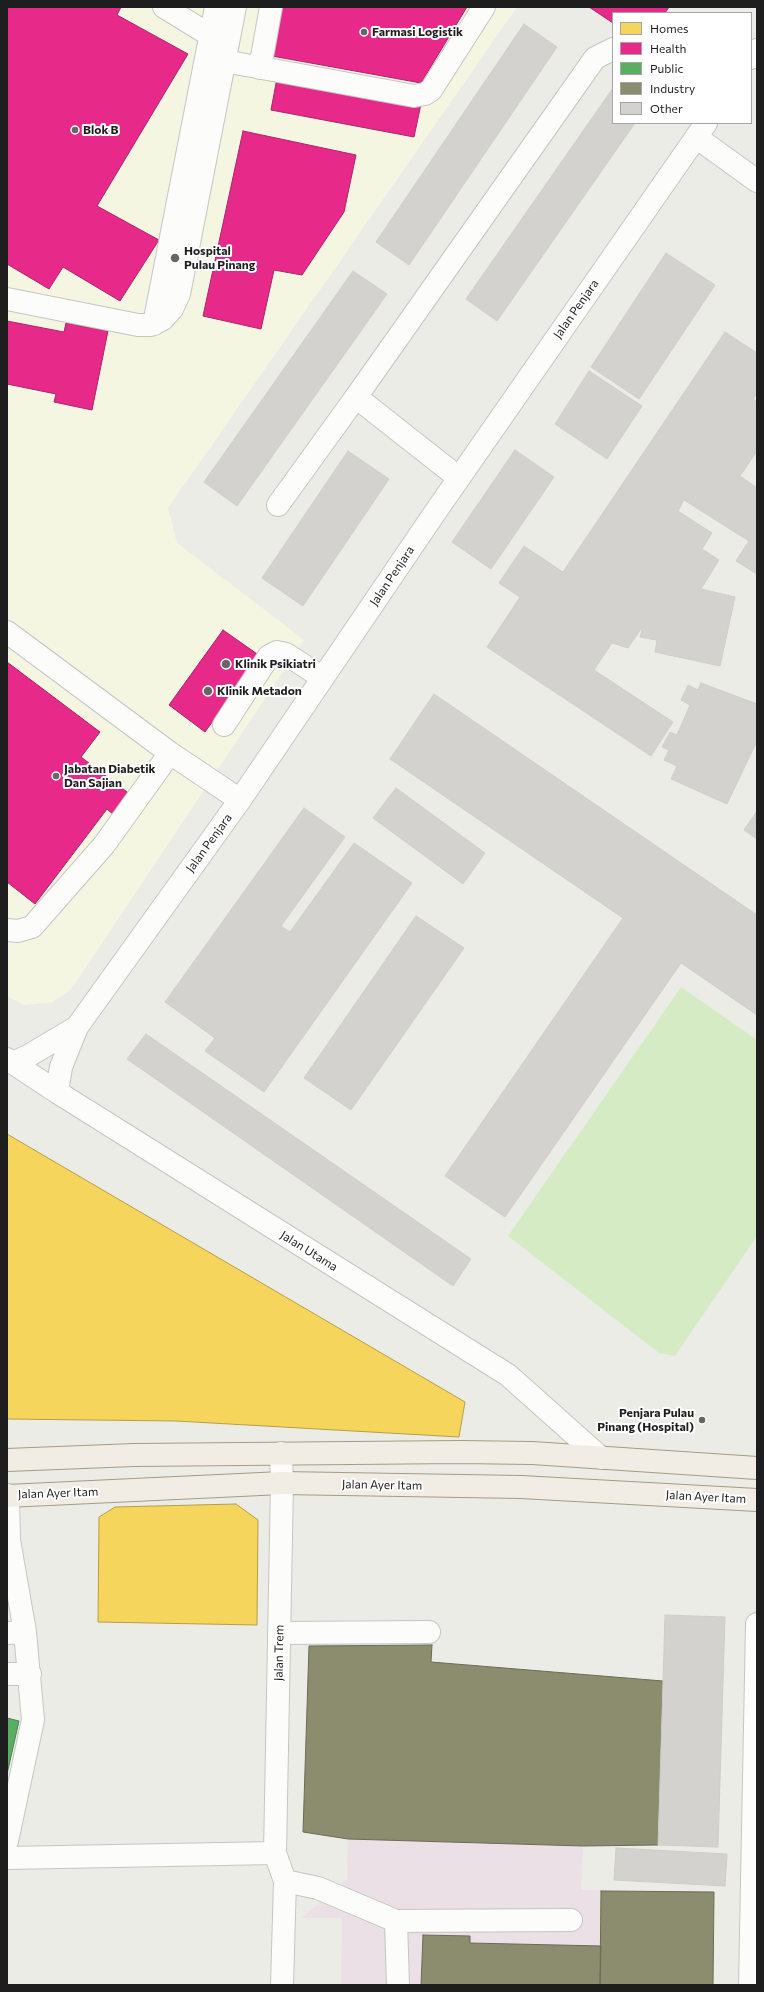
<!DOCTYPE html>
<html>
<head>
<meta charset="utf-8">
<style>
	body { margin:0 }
	#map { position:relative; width:764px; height:1992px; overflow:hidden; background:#ecece7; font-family:Commissioner,sans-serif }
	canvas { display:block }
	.frame { position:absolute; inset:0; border:8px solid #1e1e1e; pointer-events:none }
	.legend { position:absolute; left:612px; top:12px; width:140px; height:112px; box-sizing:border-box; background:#fff; border:1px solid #a5a5a5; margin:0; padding:5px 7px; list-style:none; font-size:12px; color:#1e1e1e }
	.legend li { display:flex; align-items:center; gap:8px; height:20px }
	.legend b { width:20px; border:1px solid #a5a5a5 }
</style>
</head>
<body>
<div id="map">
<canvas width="764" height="1992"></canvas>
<div class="frame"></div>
<ul class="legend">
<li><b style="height:11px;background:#f6d55c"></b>Homes</li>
<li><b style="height:11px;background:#e7298a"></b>Health</li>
<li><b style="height:11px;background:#5aae61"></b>Public</li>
<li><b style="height:11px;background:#8c8c6e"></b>Industry</li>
<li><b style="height:11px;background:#d3d2ce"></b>Other</li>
</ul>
</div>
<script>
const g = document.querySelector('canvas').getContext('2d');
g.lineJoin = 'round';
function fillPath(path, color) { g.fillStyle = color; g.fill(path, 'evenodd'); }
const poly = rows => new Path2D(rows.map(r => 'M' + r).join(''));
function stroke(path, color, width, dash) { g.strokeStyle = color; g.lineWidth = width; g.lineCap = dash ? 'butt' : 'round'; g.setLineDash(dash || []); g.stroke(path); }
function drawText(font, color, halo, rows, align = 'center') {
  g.font = font + ' Commissioner,sans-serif'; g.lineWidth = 4; g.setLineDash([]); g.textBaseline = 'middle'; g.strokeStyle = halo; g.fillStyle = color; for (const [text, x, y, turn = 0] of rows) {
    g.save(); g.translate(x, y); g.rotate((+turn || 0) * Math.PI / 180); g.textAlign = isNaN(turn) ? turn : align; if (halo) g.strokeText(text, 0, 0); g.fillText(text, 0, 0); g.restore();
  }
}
fillPath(poly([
	[348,1839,583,1846,581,1890,714,1892,713,1985,341,1985,342,1918,302,1918,347,1879]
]), '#eae0e5');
fillPath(poly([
	[7,7,517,7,168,508,177,543,304,640,79,978,69,991,52,1002,24,1005,7,996]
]), '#f5f6e2');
fillPath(poly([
	[681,987,757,1040,757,1236,675,1356,659,1353,508,1236]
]), '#d5ebc4');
const homes = poly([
	[7,1134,465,1402,459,1437,176,1421,7,1419,7,1134],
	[236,1504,258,1520,257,1625,98,1622,99,1517,115,1507,236,1504]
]);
fillPath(homes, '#f6d55c');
stroke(homes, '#b59e49', 1);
const health = poly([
	[7,7,121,7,117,15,188,54,97,206,159,240,120,301,63,267,49,289,7,264,7,7],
	[281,7,467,7,421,83,272,56,281,7],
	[589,7,669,7,665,13,613,13,613,23,589,7],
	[277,78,421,104,414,137,271,110,277,78],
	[243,131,356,155,344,212,302,275,274,270,261,329,203,316,243,131],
	[7,321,64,332,66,323,108,331,92,410,54,402,56,394,7,384,7,321],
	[223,630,260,656,205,732,169,705,223,630],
	[7,662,100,732,81,757,131,795,115,816,107,809,35,904,7,882,7,662]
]);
fillPath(health, '#e7298a');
stroke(health, '#ab266a', 1);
const public = poly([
	[7,1718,19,1721,7,1774,7,1718]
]);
fillPath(public, '#5aae61');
stroke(public, '#48834d', 1);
const industry = poly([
	[432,1645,431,1662,663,1681,658,1845,583,1846,348,1839,303,1832,309,1646,432,1645],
	[601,1891,714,1892,713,1985,600,1985,601,1891],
	[423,1935,470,1936,470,1943,601,1946,600,1985,421,1985,423,1935]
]);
fillPath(industry, '#8c8c6e');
stroke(industry, '#6b6b56', 1);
const building = poly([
	[524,24,557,47,409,265,376,242,524,24],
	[613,88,613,123,635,123,497,321,466,299,613,88],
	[666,253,715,285,639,399,591,367,666,253],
	[353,271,387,294,237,506,204,482,353,271],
	[725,332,757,353,757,393,753,399,757,402,757,451,740,476,757,488,757,574,736,561,749,541,684,500,678,511,712,533,702,549,719,560,701,589,735,597,720,666,655,652,657,640,640,637,643,626,628,648,612,643,594,670,673,722,651,756,487,647,520,597,499,583,524,546,563,572,725,332],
	[589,371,642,406,607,459,555,424,589,371],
	[515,450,554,477,491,569,452,542,515,450],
	[348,451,389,479,303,606,262,578,348,451],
	[701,683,757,704,757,741,727,804,671,779,677,766,664,760,669,750,662,747,670,732,677,735,690,705,681,700,688,685,698,690,701,683],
	[434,694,757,915,757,1015,681,963,505,1217,445,1176,623,918,390,759,434,694],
	[396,788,485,853,463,884,373,818,396,788],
	[304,808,345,837,281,926,290,932,354,843,412,883,264,1092,205,1051,215,1038,165,1002,304,808],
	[757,811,757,839,744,830,757,811],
	[416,916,464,948,351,1110,304,1078,416,916],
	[146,1034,471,1259,453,1286,127,1059,146,1034],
	[665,1615,725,1617,718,1847,658,1845,665,1615],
	[616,1848,727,1854,725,1886,614,1880,616,1848]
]);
fillPath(building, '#d3d2ce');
stroke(building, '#d0cdc8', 1);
const minor = poly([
	[164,7,221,42],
	[751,58,757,50],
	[224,61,414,96,425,94,431,90,484,7],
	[260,68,271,7],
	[696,137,757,181],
	[7,299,138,325,151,325,163,319,172,309,179,294,235,7],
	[154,324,216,7],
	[459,478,356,397,595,58,613,49],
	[278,505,356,397],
	[7,632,170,753,240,800],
	[224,725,269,656,277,652,286,654,323,678],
	[7,930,18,931,32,927,104,845,170,753],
	[7,1059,57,1092,508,1375,601,1458],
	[13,1063,28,1056,77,1027],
	[57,1092,61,1067,77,1027,240,800,434,514,706,123],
	[281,1453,282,1483,275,1853,285,1881,282,1985],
	[7,1633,25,1632],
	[279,1633,429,1632],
	[7,1674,30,1674],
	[7,1841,33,1720,25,1632,9,1540,8,1495],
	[7,1858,275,1853],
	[285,1881,318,1888,396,1921,398,1985],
	[396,1921,571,1920],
	[750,1985,757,1624]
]);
const major = poly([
	[7,1460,134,1455,460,1452,532,1453,757,1468],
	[7,1496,282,1483,521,1487,757,1500]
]);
stroke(minor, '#c5c5c3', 24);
stroke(major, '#a39c83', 24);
stroke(minor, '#fcfcfb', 22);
stroke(major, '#f1ede4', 22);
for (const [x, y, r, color] of [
	[364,32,4,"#666664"],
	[75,130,4,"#666664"],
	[175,258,5,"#666664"],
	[226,664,5,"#666664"],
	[208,691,5,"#666664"],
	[56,776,4,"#666664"],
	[702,1420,4,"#666664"]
]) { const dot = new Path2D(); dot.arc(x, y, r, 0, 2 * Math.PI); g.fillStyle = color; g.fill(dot); stroke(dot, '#fff', 1.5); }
drawText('bold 12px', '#1e1e1e', '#fff', [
	["Farmasi Logistik",372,32],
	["Blok B",83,130],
	["Hospital",184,251],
	["Pulau Pinang",184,265],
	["Klinik Psikiatri",235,664],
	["Klinik Metadon",217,691],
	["Jabatan Diabetik",64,769],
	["Dan Sajian",64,783],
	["Penjara Pulau",694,1413,"right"],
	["Pinang (Hospital)",694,1427,"right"]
], 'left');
drawText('12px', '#1e1e1e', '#fff', [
	["Jalan Penjara",576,309,-55],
	["Jalan Penjara",392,576,-56],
	["Jalan Penjara",209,843,-54],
	["Jalan Utama",309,1251,32],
	["Jalan Ayer Itam",382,1485,1],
	["Jalan Ayer Itam",58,1493,-2],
	["Jalan Ayer Itam",706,1497,3],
	["Jalan Trem",279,1653,-89]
]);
</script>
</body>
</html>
